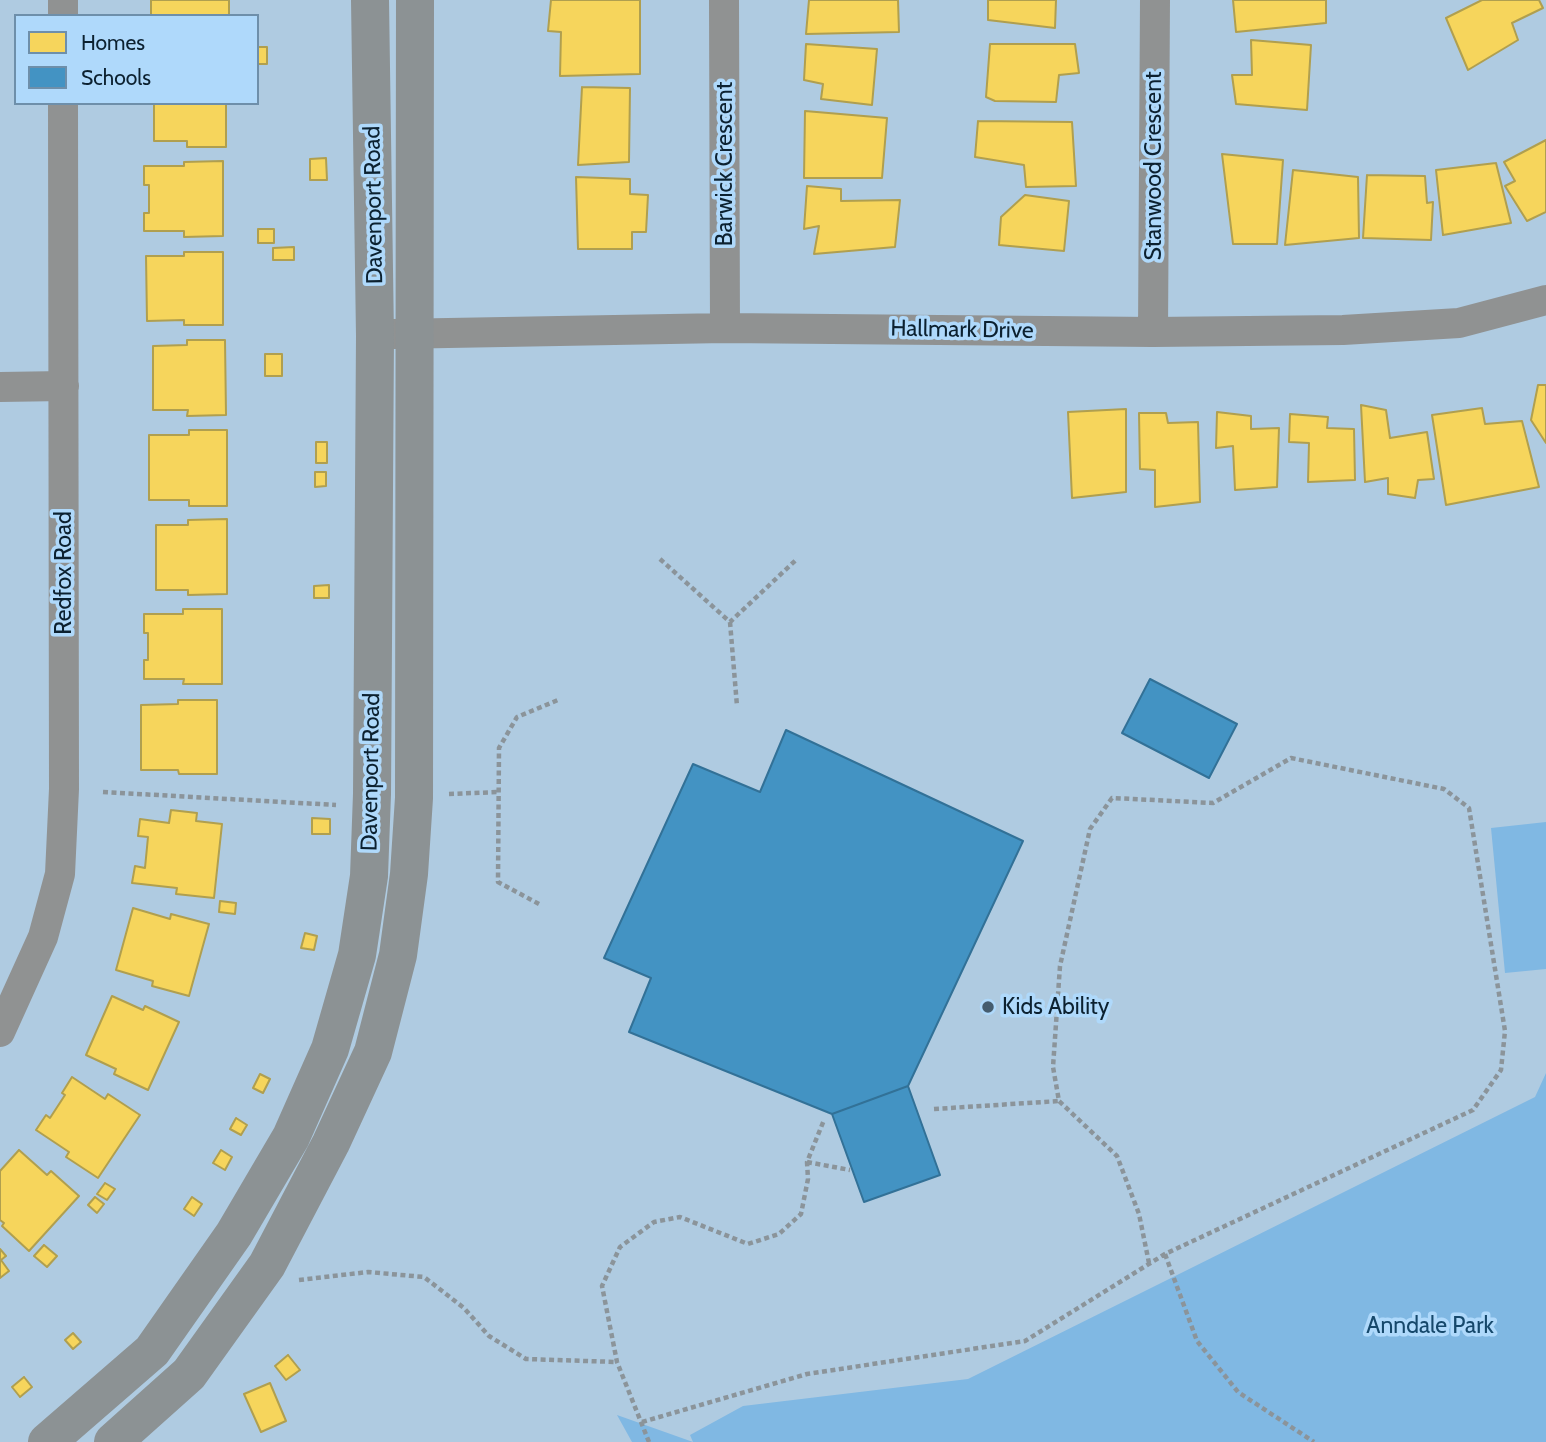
<!DOCTYPE html>
<html>
<head>
<meta charset="utf-8">
<style>
	body { margin:0 }
	#map { position:relative; width:1546px; height:1442px; overflow:hidden; background:#afcbe1; font-family:Cabin,sans-serif }
	canvas { display:block }
	.legend { position:absolute; left:14px; top:14px; width:245px; height:91px; box-sizing:border-box; background:#afd9fb; border:2px solid #6e8faa; margin:0; padding:9px 12px; list-style:none; font-size:21px; color:#0c2130 }
	.legend li { display:flex; align-items:center; gap:14px; height:35px }
	.legend b { width:35px; border:2px solid #6e8faa }
</style>
</head>
<body>
<div id="map">
<canvas width="1546" height="1442"></canvas>
<ul class="legend">
<li><b style="height:19px;background:#f6d55c"></b>Homes</li>
<li><b style="height:19px;background:#4393c3"></b>Schools</li>
</ul>
</div>
<script>
const g = document.querySelector('canvas').getContext('2d');
g.lineJoin = 'round';
function fillPath(path, color) { g.fillStyle = color; g.fill(path, 'evenodd'); }
const poly = rows => new Path2D(rows.map(r => 'M' + r).join(''));
function stroke(path, color, width, dash) { g.strokeStyle = color; g.lineWidth = width; g.lineCap = dash ? 'butt' : 'round'; g.setLineDash(dash || []); g.stroke(path); }
function drawText(font, color, halo, rows, align = 'center') {
  g.font = font + ' Cabin,sans-serif'; g.lineWidth = 7; g.setLineDash([]); g.textBaseline = 'middle'; g.strokeStyle = halo; g.fillStyle = color; for (const [text, x, y, turn = 0] of rows) {
    g.save(); g.translate(x, y); g.rotate((+turn || 0) * Math.PI / 180); g.textAlign = isNaN(turn) ? turn : align; if (halo) g.strokeText(text, 0, 0); g.fillText(text, 0, 0); g.restore();
  }
}
fillPath(poly([
	[1546,822,1546,969,1505,973,1491,828],
	[1546,1073,1546,1442,632,1442,617,1415,693,1442,690,1435,743,1406,968,1379,1535,1097]
]), '#80b8e3');
const homes = poly([
	[151,0,229,0,229,16,151,16,151,0],
	[551,0,640,0,640,74,560,76,561,32,548,31,551,0],
	[809,0,898,0,899,32,806,34,809,0],
	[988,0,1056,0,1055,28,988,20,988,0],
	[1233,0,1326,0,1326,23,1236,32,1233,0],
	[1482,0,1539,0,1543,8,1512,23,1518,40,1468,70,1446,18,1482,0],
	[1251,40,1311,45,1307,110,1236,104,1232,75,1252,75,1251,40],
	[806,44,877,49,872,105,821,99,823,84,804,80,806,44],
	[990,44,1075,44,1079,73,1059,75,1056,102,995,101,986,97,990,44],
	[257,47,267,47,267,64,257,64,257,47],
	[582,87,630,88,629,162,578,165,582,87],
	[154,103,226,103,226,147,187,147,187,141,154,141,154,103],
	[805,111,887,118,882,178,804,178,805,111],
	[978,121,1072,122,1076,186,1026,187,1024,165,975,157,978,121],
	[1546,140,1546,212,1527,221,1505,186,1515,181,1504,162,1546,140],
	[1222,154,1283,160,1277,244,1233,244,1222,154],
	[326,158,327,180,310,180,310,159,326,158],
	[223,161,223,236,184,237,184,231,144,231,144,213,149,213,149,185,144,185,144,166,184,166,184,162,223,161],
	[1496,163,1511,223,1443,235,1436,170,1496,163],
	[1293,170,1358,177,1359,238,1285,245,1293,170],
	[1367,175,1425,176,1427,203,1433,202,1431,240,1363,238,1367,175],
	[576,177,630,179,630,194,648,195,646,232,632,232,632,249,578,249,576,177],
	[807,186,841,189,841,201,900,200,895,247,814,254,819,226,804,229,807,186],
	[1025,195,1069,201,1064,251,999,245,1001,217,1025,195],
	[258,229,274,229,274,243,258,243,258,229],
	[294,247,294,260,273,260,273,248,294,247],
	[184,252,223,252,223,325,184,325,184,320,147,321,146,256,184,256,184,252],
	[187,340,225,340,226,415,187,416,188,410,153,410,153,346,187,345,187,340],
	[265,354,282,354,282,376,265,376,265,354],
	[1538,385,1546,385,1546,443,1531,420,1538,385],
	[1361,405,1386,410,1390,438,1427,432,1434,479,1418,480,1415,498,1388,494,1388,478,1365,482,1361,405],
	[1482,408,1485,424,1522,421,1539,487,1446,505,1432,415,1482,408],
	[1126,409,1126,492,1072,498,1068,412,1126,409],
	[1217,412,1251,416,1251,429,1279,428,1277,487,1235,490,1233,446,1216,448,1217,412],
	[1139,413,1166,413,1168,423,1198,422,1200,502,1155,507,1155,470,1140,469,1139,413],
	[1290,414,1328,417,1327,428,1354,429,1355,480,1308,482,1309,443,1289,442,1290,414],
	[189,430,227,430,227,506,189,506,189,500,149,500,149,435,189,435,189,430],
	[316,442,327,442,327,463,316,463,316,442],
	[315,472,326,472,326,486,315,487,315,472],
	[227,519,227,594,188,595,188,590,156,590,156,525,188,525,188,520,227,519],
	[329,585,329,598,314,598,314,586,329,585],
	[183,609,222,609,222,684,183,684,184,679,144,679,144,660,148,660,148,633,144,633,144,614,183,614,183,609],
	[178,700,217,700,217,774,179,774,178,770,141,770,141,705,178,704,178,700],
	[171,810,197,813,196,821,222,824,214,898,176,894,177,888,132,883,135,866,145,868,148,837,138,836,140,819,169,823,171,810],
	[312,818,330,819,330,834,312,834,312,818],
	[220,901,236,903,235,914,219,912,220,901],
	[133,908,170,919,171,914,209,924,189,996,152,986,153,981,116,970,133,908],
	[305,933,317,936,314,950,301,948,305,933],
	[112,996,143,1010,145,1006,179,1022,148,1090,114,1074,116,1069,86,1055,112,996],
	[260,1074,270,1079,263,1093,253,1088,260,1074],
	[72,1077,105,1099,108,1094,140,1115,98,1178,66,1157,69,1152,36,1130,46,1115,50,1118,65,1095,62,1093,72,1077],
	[236,1118,247,1125,241,1135,230,1129,236,1118],
	[19,1150,47,1175,51,1171,79,1196,29,1251,2,1226,4,1223,0,1220,0,1171,19,1150],
	[221,1150,232,1157,225,1170,213,1163,221,1150],
	[105,1183,115,1189,107,1200,97,1194,105,1183],
	[95,1197,104,1204,97,1213,88,1205,95,1197],
	[192,1197,202,1204,194,1216,184,1209,192,1197],
	[44,1245,57,1256,47,1267,34,1256,44,1245],
	[0,1249,6,1256,1,1260,9,1271,0,1278,0,1249],
	[73,1333,81,1342,73,1349,65,1340,73,1333],
	[288,1355,300,1370,286,1380,275,1366,288,1355],
	[24,1377,32,1387,20,1397,12,1387,24,1377],
	[270,1383,286,1421,261,1432,244,1394,270,1383]
]);
fillPath(homes, '#f6d55c');
stroke(homes, '#b09f4f', 2);
const schools = poly([
	[1150,679,1237,724,1209,778,1122,733,1150,679],
	[786,730,1023,841,908,1086,832,1114,629,1032,651,978,604,958,693,764,760,792,786,730],
	[908,1086,940,1175,864,1202,832,1114,908,1086]
]);
fillPath(schools, '#4393c3');
stroke(schools, '#327197', 2);
stroke(poly([
	[660,559,730,622,797,559],
	[730,622,737,706],
	[103,792,336,805],
	[449,794,499,792],
	[539,904,498,882,499,748,517,717,558,700],
	[934,1109,1059,1101],
	[807,1162,850,1170],
	[1165,1254,1197,1341,1238,1392,1314,1442],
	[299,1280,368,1272,424,1277,464,1308,489,1336,526,1359,617,1362],
	[642,1422,807,1374,1025,1341,1165,1254,1473,1110,1501,1070,1505,1031,1469,808,1444,789,1291,758,1213,803,1112,798,1090,829,1060,966,1053,1067,1059,1101,1117,1156,1139,1214,1149,1263],
	[649,1442,617,1362,602,1286,620,1247,654,1222,680,1217,748,1244,779,1234,801,1214,808,1179,807,1162,824,1120]
]), '#8b949a', 4.5, [5, 3.5]);
stroke(poly([
	[63,0,63,16],
	[724,0,725,328],
	[1153,332,1155,0],
	[393,334,725,328,1153,332,1343,330,1459,323,1546,300],
	[0,387,64,386],
	[0,1032,43,937,60,874,64,789,63,103]
]), '#909292', 30);
stroke(poly([
	[47,1442,152,1351,234,1234,291,1137,330,1049,357,955,369,876,372,794,375,336,370,0],
	[113,1442,189,1374,267,1265,331,1143,373,1052,398,955,409,874,414,798,415,0]
]), '#8c9294', 38);
for (const [x, y, r, color] of [
	[988,1007,7,"#455c6e"]
]) { const dot = new Path2D(); dot.arc(x, y, r, 0, 2 * Math.PI); g.fillStyle = color; g.fill(dot); stroke(dot, '#afd9fb', 2.5); }
drawText('23px', '#0c2130', '#afd9fb', [
	["Barwick Crescent",725,164,-90],
	["Stanwood Crescent",1154,166,-90],
	["Davenport Road",374,205,-91],
	["Hallmark Drive",962,330,1],
	["Redfox Road",64,573,-90],
	["Davenport Road",371,772,-89]
]);
drawText('23px', '#0c2130', '#afd9fb', [
	["Kids Ability",1002,1007]
], 'left');
drawText('23px', '#16486b', '#afd9fb', [
	["Anndale Park",1430,1326]
]);
</script>
</body>
</html>
